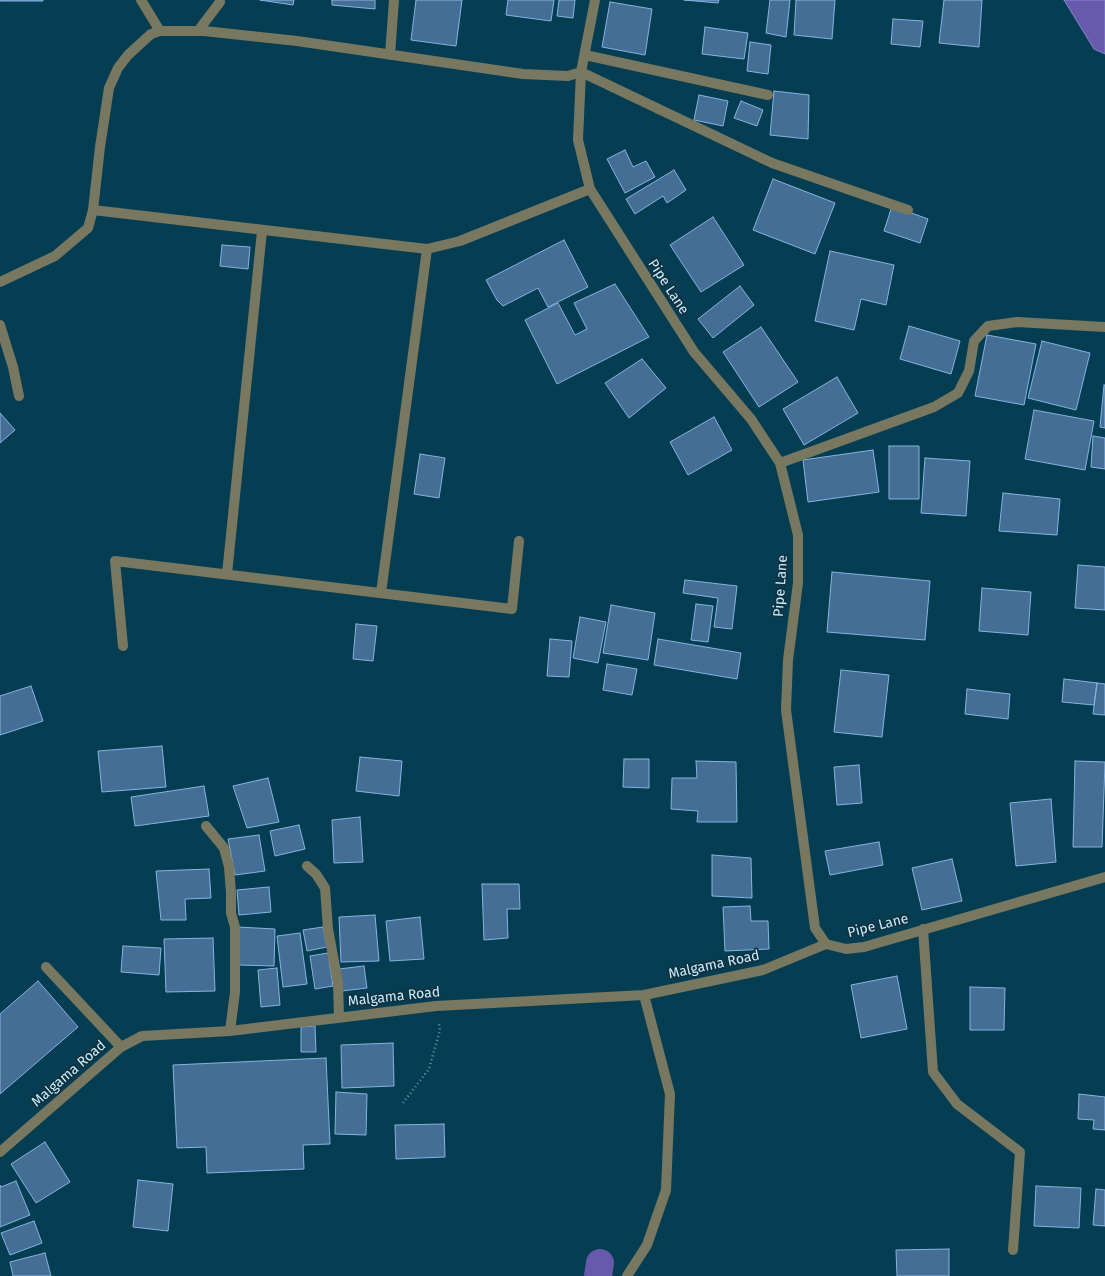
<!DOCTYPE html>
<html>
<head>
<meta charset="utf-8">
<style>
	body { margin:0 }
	canvas { display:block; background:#053e52 }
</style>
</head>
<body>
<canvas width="1105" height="1276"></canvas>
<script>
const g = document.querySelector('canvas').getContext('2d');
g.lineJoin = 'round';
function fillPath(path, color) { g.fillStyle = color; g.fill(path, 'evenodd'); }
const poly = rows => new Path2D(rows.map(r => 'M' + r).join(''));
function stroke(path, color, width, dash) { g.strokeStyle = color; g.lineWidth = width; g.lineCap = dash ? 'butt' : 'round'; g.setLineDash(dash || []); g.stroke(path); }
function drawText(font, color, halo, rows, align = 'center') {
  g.font = font + ' "Fira Sans",sans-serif'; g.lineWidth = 3.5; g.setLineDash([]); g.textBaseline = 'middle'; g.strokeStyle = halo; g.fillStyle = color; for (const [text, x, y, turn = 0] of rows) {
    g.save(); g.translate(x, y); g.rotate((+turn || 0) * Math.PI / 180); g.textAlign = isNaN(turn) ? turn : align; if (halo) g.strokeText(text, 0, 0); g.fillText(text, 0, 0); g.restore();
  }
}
const water = poly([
	[1064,0,1105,0,1105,54,1094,49,1064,0]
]);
fillPath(water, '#675aac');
stroke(water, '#8586c4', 1);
stroke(poly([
	[598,1276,600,1263]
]), '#675aac', 28);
const building = poly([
	[0,0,43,0,43,1,0,1,0,0],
	[260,0,294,0,293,5,260,0],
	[332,0,375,0,375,9,332,5,332,0],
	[416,0,462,0,456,46,411,40,416,0],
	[508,0,554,0,551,21,506,15,508,0],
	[559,0,575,0,573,18,557,16,559,0],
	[684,0,719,0,718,3,684,0],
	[770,0,790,0,786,37,766,33,770,0],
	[796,0,835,0,832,39,794,35,796,0],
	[944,0,982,0,979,47,939,43,944,0],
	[610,2,652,9,645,55,602,47,610,2],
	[893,19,923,21,920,47,891,44,893,19],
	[705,27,748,33,744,59,702,54,705,27],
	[750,42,771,45,768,74,747,71,750,42],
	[774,91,809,95,808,139,770,135,774,91],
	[699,95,728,101,723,126,694,120,699,95],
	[741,101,763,110,757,126,734,118,741,101],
	[625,150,633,167,646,161,655,177,625,193,607,159,625,150],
	[674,170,686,190,667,203,663,196,635,214,626,199,674,170],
	[773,179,835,203,815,254,753,230,773,179],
	[892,206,928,219,920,243,884,231,892,206],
	[713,217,744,265,701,292,670,245,713,217],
	[564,240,588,287,548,307,538,288,503,306,497,300,486,280,564,240],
	[222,245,250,247,248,269,220,266,222,245],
	[830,251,894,265,886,305,861,299,854,330,815,321,830,251],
	[615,284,649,337,557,384,525,320,558,303,575,335,587,329,574,303,615,284],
	[740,286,754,305,713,338,698,319,740,286],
	[909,326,960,341,951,374,900,359,909,326],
	[761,327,798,382,759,407,723,352,761,327],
	[987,335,1036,344,1024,405,975,396,987,335],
	[1042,341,1090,353,1076,410,1028,398,1042,341],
	[642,359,666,388,629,418,605,383,642,359],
	[837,377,858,413,804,445,783,409,837,377],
	[1104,385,1105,385,1105,428,1100,427,1104,385],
	[1034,410,1094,421,1085,470,1025,459,1034,410],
	[0,413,15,430,0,443,0,413],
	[714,417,732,450,688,475,670,442,714,417],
	[1093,436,1105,438,1105,469,1091,467,1093,436],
	[889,446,919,446,919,499,889,499,889,446],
	[873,450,879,492,808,502,803,460,873,450],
	[420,454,445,458,439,498,414,494,420,454],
	[925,458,970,461,966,516,921,513,925,458],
	[1003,493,1060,499,1057,535,999,531,1003,493],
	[1078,565,1105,567,1105,610,1075,608,1078,565],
	[832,572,930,581,925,640,827,632,832,572],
	[685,580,737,586,732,629,714,627,718,598,683,593,685,580],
	[982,588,1031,592,1028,635,979,631,982,588],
	[696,604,713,606,708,642,691,640,696,604],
	[611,605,655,613,648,660,603,653,611,605],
	[580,617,606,622,598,663,573,658,580,617],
	[356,624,377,626,373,661,353,659,356,624],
	[550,639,572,641,569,677,547,676,550,639],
	[658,639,741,653,737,679,654,665,658,639],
	[607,664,637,669,632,695,603,690,607,664],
	[841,670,889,675,882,737,834,732,841,670],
	[1064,679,1097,683,1094,705,1062,702,1064,679],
	[1097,683,1105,684,1105,715,1093,714,1097,683],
	[31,686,43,721,0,735,0,696,31,686],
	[967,689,1010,694,1008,719,965,714,967,689],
	[162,746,166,787,102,792,98,751,162,746],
	[360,757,402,761,399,796,356,791,360,757],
	[624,759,649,759,649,788,623,787,624,759],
	[696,761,736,762,737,822,697,822,698,811,671,809,672,778,697,778,696,761],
	[1075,761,1105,762,1102,847,1073,847,1075,761],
	[859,765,862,803,837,805,834,767,859,765],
	[268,778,279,822,247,828,233,786,268,778],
	[204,786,209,816,135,826,131,797,204,786],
	[1051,799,1056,862,1016,866,1010,803,1051,799],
	[360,817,363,862,334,863,332,820,360,817],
	[299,825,305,849,275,856,270,831,299,825],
	[259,835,265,871,235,875,228,839,259,835],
	[879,842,883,865,830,875,825,851,879,842],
	[712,855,751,858,752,898,712,896,712,855],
	[952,859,962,901,922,910,912,868,952,859],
	[209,869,211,898,185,899,186,920,161,920,156,871,209,869],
	[482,884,519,884,520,909,507,909,508,938,484,940,482,884],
	[269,887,271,912,239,915,237,890,269,887],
	[750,906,751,921,768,921,769,949,725,951,723,907,750,906],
	[375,915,379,961,341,962,339,917,375,915],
	[420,917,424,959,390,961,386,921,420,917],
	[238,927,275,929,274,966,239,965,238,927],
	[323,927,327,947,307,951,303,930,323,927],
	[300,933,307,984,283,987,277,936,300,933],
	[213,938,215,991,166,992,164,939,213,938],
	[123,946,161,948,159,975,121,972,123,946],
	[328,953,333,986,315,989,310,956,328,953],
	[364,966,367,988,342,991,339,969,364,966],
	[277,968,280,1005,261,1007,258,970,277,968],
	[897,976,907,1029,861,1038,851,985,897,976],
	[38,981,78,1027,0,1094,0,1014,38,981],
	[970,987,1005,988,1004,1030,970,1030,970,987],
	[315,1026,316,1052,301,1052,301,1027,315,1026],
	[393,1043,394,1086,342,1088,341,1045,393,1043],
	[326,1058,330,1144,303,1145,304,1169,207,1173,206,1147,177,1148,173,1065,326,1058],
	[336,1092,367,1094,366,1135,335,1134,336,1092],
	[1079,1094,1105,1097,1105,1130,1093,1129,1094,1120,1078,1119,1079,1094],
	[444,1124,445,1157,396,1159,395,1125,444,1124],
	[45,1142,70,1182,36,1203,11,1164,45,1142],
	[138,1180,173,1184,168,1231,133,1227,138,1180],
	[16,1181,30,1215,0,1227,0,1185,1,1187,16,1181],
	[1036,1186,1081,1188,1079,1228,1034,1226,1036,1186],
	[1096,1189,1105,1190,1105,1226,1093,1225,1096,1189],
	[34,1221,42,1243,10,1255,1,1233,34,1221],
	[949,1249,949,1276,897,1276,896,1250,949,1249],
	[45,1253,51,1276,13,1276,10,1262,45,1253]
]);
fillPath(building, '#446e96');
stroke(building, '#87b3df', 1);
stroke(poly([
	[403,1103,429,1069,440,1030,439,1024]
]), '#6693a5', 2.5, [1, 3]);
stroke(poly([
	[141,0,160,31],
	[595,0,581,72,578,140,590,189,694,352,751,419,780,463,798,535,798,583,788,660,786,710,815,928,826,944,846,949,864,947,1105,877],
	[198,31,220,2],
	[390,55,394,0],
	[585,55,768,95],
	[93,210,427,249,460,241,590,189],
	[0,282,55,256,88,228,93,210,100,147,109,88,118,68,128,55,151,34,160,31,204,31,297,41,523,74,568,76,581,72,772,163,908,210],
	[0,325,13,367,19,396],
	[780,463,934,407,958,393,969,371,974,341,988,326,1017,322,1105,327],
	[227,574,262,231],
	[381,593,427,249],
	[123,646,115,561,512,609,519,541],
	[206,826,224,848,229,867,231,893,231,913,235,927,235,992,230,1031],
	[307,866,316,874,325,888,328,929,338,983,339,1018],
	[923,929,933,1072,957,1104,1020,1152,1013,1250],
	[46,967,121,1047],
	[0,1152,121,1047,142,1036,230,1031,436,1006,644,995,763,970,826,944],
	[627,1276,647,1245,666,1190,670,1094,644,995]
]), '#787860', 10);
drawText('14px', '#ccecfc', '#0f3241', [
	["Pipe Lane",668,287,57],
	["Pipe Lane",781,586,-86],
	["Pipe Lane",878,926,-14],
	["Malgama Road",714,965,-12],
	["Malgama Road",394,997,-6],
	["Malgama Road",69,1074,-41]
]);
</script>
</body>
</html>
